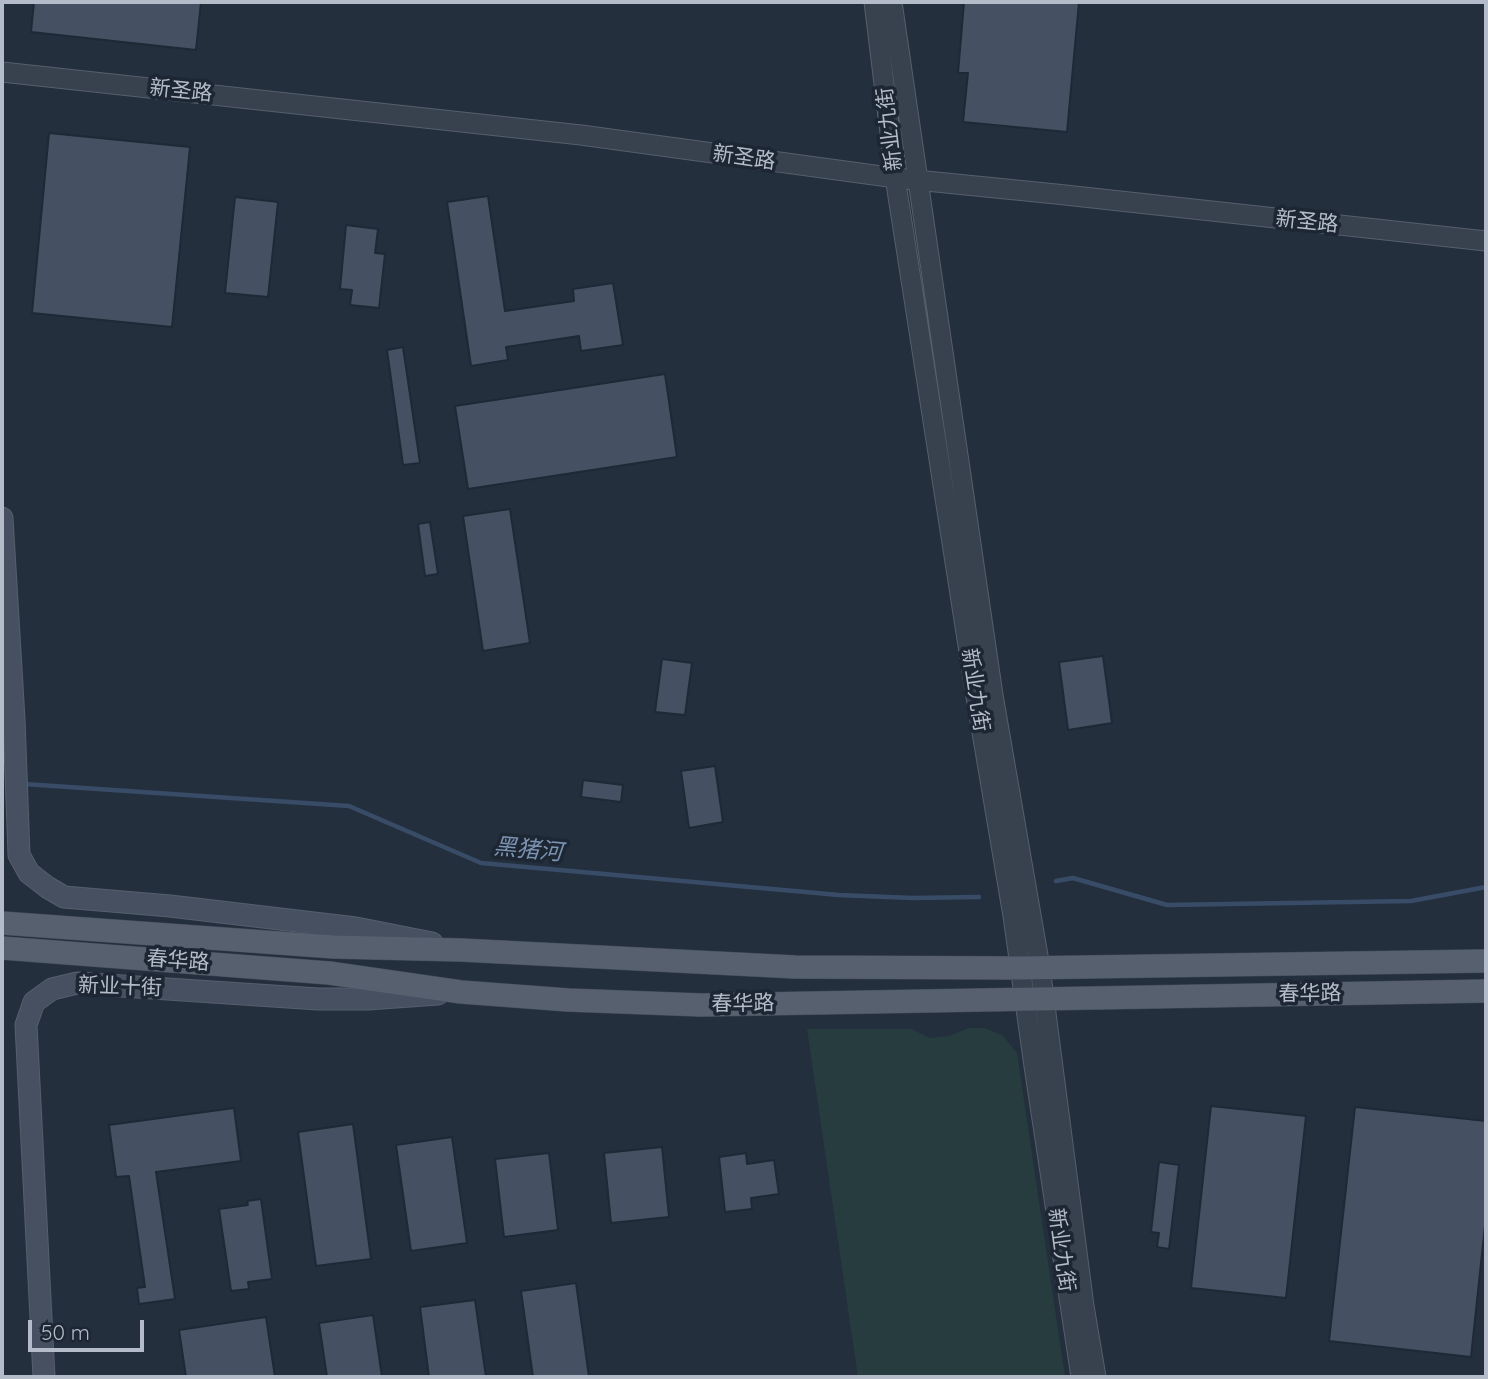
<!DOCTYPE html>
<html>
<head>
<meta charset="utf-8">
<style>
	body { margin:0 }
	#map { position:relative; width:1488px; height:1379px; overflow:hidden; background:#242f3e; font-family:Quicksand,sans-serif }
	canvas { display:block }
	.frame { position:absolute; inset:0; border:4px solid #b4bcc9; pointer-events:none }
	.scale { position:absolute; left:28px; top:1320px; width:116px; height:32px; box-sizing:border-box; border:4px solid #b4bcc9; border-top:0; padding-left:9px; font-size:21px; line-height:24px; white-space:nowrap; color:#b4bcc9; -webkit-text-stroke:5px #1d2633; paint-order:stroke }
</style>
</head>
<body>
<div id="map">
<canvas width="1488" height="1379"></canvas>
<div class="frame"></div>
<div class="scale">50 m</div>
</div>
<script>
const g = document.querySelector('canvas').getContext('2d');
g.lineJoin = 'round';
function fillPath(path, color) { g.fillStyle = color; g.fill(path, 'evenodd'); }
const poly = rows => new Path2D(rows.map(r => 'M' + r).join(''));
function stroke(path, color, width, dash) { g.strokeStyle = color; g.lineWidth = width; g.lineCap = dash ? 'butt' : 'round'; g.setLineDash(dash || []); g.stroke(path); }
function drawText(font, color, halo, rows, align = 'center') {
  g.font = font + ' Quicksand,"Noto Sans SC",sans-serif'; g.lineWidth = 7; g.setLineDash([]); g.textBaseline = 'middle'; g.strokeStyle = halo; g.fillStyle = color; for (const [text, x, y, turn = 0] of rows) {
    g.save(); g.translate(x, y); g.rotate((+turn || 0) * Math.PI / 180); g.textAlign = isNaN(turn) ? turn : align; if (halo) g.strokeText(text, 0, 0); g.fillText(text, 0, 0); g.restore();
  }
}
fillPath(poly([
	[969,1028,984,1028,1002,1035,1017,1053,1065,1377,858,1377,807,1029,912,1029,929,1038,949,1036]
]), '#263c3f');
stroke(poly([
	[24,784,349,806,481,863,839,895,912,898,979,897],
	[1056,881,1073,878,1167,905,1411,901,1486,887]
]), '#394c67', 4.5);
const building = poly([
	[34,2,201,2,196,50,31,32,34,2],
	[964,2,1079,2,1067,132,963,122,968,73,958,73,964,2],
	[49,133,190,147,172,327,32,313,49,133],
	[488,196,505,311,574,301,573,289,613,283,623,345,581,351,579,336,506,347,508,360,471,366,447,202,488,196],
	[235,197,278,202,268,297,225,293,235,197],
	[346,225,378,229,375,253,385,254,379,308,350,305,352,290,340,289,346,225],
	[403,347,420,463,403,465,387,350,403,347],
	[665,374,677,457,468,489,455,406,665,374],
	[510,509,530,643,483,651,463,516,510,509],
	[430,522,438,574,425,576,418,524,430,522],
	[1103,656,1112,723,1068,730,1059,662,1103,656],
	[662,659,692,663,685,715,655,712,662,659],
	[715,766,723,822,689,828,681,771,715,766],
	[583,780,623,785,621,802,581,797,583,780],
	[1211,1106,1306,1116,1286,1298,1191,1288,1211,1106],
	[1355,1107,1486,1121,1486,1216,1471,1357,1329,1341,1355,1107],
	[234,1108,241,1161,156,1172,175,1299,139,1304,137,1288,145,1287,129,1176,116,1177,109,1125,234,1108],
	[353,1124,371,1259,316,1266,298,1132,353,1124],
	[452,1137,467,1243,411,1251,396,1145,452,1137],
	[662,1147,669,1217,611,1223,604,1153,662,1147],
	[549,1153,558,1230,504,1237,495,1159,549,1153],
	[746,1153,747,1164,774,1160,779,1194,751,1198,752,1209,725,1212,719,1157,746,1153],
	[1159,1162,1179,1165,1169,1249,1157,1247,1159,1233,1151,1232,1159,1162],
	[261,1199,272,1279,248,1282,249,1289,231,1291,219,1209,248,1205,247,1201,261,1199],
	[576,1283,589,1377,533,1377,521,1291,576,1283],
	[475,1300,486,1377,429,1377,420,1307,475,1300],
	[373,1315,382,1377,327,1377,319,1323,373,1315],
	[266,1317,275,1377,186,1377,179,1330,266,1317]
]);
fillPath(building, '#455162');
stroke(building, '#1f2835', 2);
const tertiary = poly([
	[874,2,897,190,976,697,1013,916,1034,1066,1081,1377],
	[892,2,993,695,1040,967,1084,1306,1096,1377],
	[2,72,581,135,896,178,1056,194,1486,241]
]);
const secondary = poly([
	[2,518,14,719,19,855,29,873,47,887,64,897,170,906,356,928,432,943],
	[44,1377,26,1025,34,1002,52,989,77,983,318,999,368,999,438,994]
]);
const primary = poly([
	[2,923,334,947,461,950,795,967,1020,968,1486,961],
	[2,948,329,973,461,992,568,1000,701,1005,1486,991]
]);
stroke(tertiary, '#565f6c', 21);
stroke(secondary, '#565f6c', 23);
stroke(primary, '#414a57', 24);
stroke(tertiary, '#38414e', 19);
stroke(secondary, '#465061', 21);
stroke(primary, '#56606e', 23);
drawText('21px', '#b4bcc9', '#1d2633', [
	["新圣路",181,91,6],
	["新业九街",890,129,-97],
	["新圣路",744,158,8],
	["新圣路",1307,222,6],
	["新业九街",975,690,81],
	["春华路",178,961,4],
	["新业十街",120,987,2],
	["春华路",1310,994,-1],
	["春华路",743,1004,-1],
	["新业九街",1061,1250,82]
]);
drawText('italic 23px', '#7c92b1', '#1d2633', [
	["黑猪河",528,850,5]
]);
</script>
</body>
</html>
